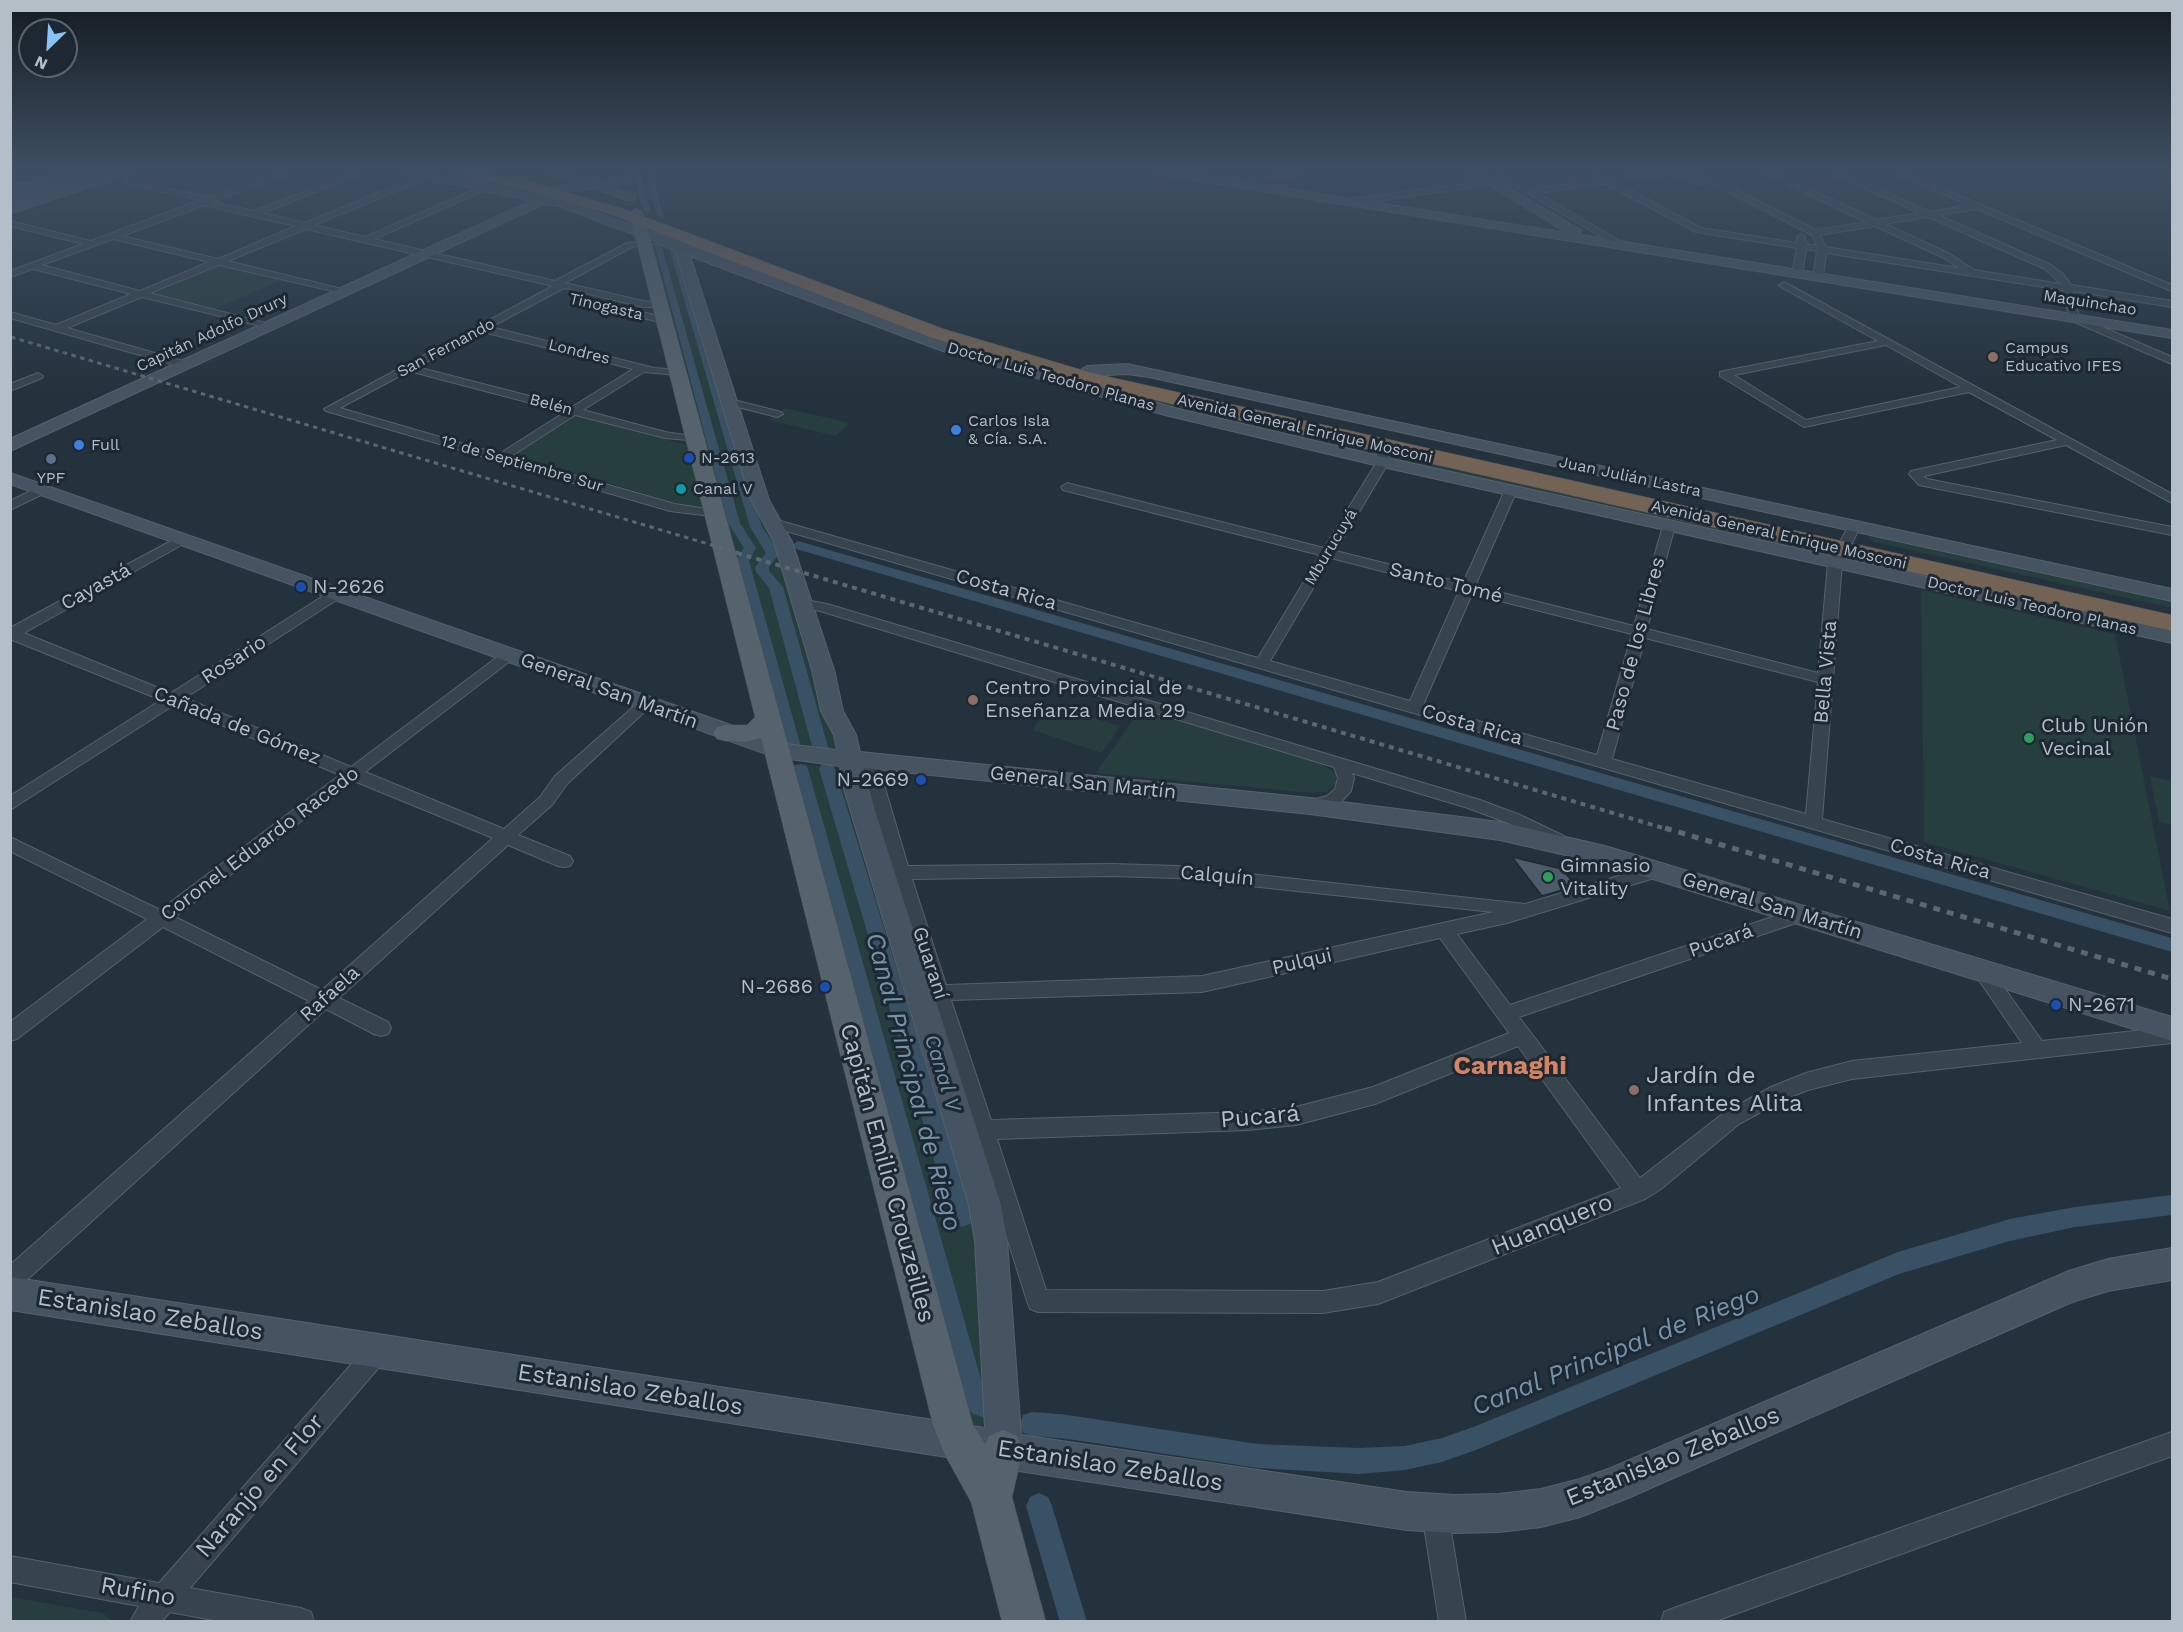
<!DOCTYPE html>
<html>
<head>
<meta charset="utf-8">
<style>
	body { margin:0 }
	#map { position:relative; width:2183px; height:1632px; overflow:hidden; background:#24323d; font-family:"Work Sans",sans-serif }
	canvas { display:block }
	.frame { position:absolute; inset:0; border:12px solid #b4bec8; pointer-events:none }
	.north { position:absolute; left:18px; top:18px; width:60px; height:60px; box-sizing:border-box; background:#1d2832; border:2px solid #59646e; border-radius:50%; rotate:205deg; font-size:16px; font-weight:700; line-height:24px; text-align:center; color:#b4bec8 }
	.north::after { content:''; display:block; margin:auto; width:21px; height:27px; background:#8ac3f7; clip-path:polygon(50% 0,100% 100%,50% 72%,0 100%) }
</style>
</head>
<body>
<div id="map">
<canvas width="2183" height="1632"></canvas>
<div class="frame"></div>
<div class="north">N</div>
</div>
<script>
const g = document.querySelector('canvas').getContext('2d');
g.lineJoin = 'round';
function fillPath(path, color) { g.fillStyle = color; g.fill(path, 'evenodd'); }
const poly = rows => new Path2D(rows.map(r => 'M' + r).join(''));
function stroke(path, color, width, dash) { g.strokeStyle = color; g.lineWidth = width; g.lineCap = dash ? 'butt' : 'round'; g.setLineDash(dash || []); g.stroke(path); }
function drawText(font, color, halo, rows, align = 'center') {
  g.font = font + ' "Work Sans",sans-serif'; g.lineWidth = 6; g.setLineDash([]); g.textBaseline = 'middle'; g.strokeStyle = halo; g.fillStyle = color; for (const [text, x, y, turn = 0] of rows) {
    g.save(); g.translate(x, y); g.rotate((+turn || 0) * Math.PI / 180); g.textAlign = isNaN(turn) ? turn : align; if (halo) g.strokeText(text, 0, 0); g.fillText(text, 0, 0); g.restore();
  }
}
fillPath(poly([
	[660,243,675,248,771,532,838,746,832,750,784,744,651,244],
	[219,266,281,280,215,309,155,293],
	[769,274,933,336,1363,448,1372,455,1182,413,968,352,764,275],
	[785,408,850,423,835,436,769,420],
	[575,416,687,445,704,507,695,509,514,455],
	[1396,456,1817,550,1823,554,1395,461,1393,459],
	[1875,534,2172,598,2172,608,1874,542,1869,539,1869,535],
	[1921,590,2115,634,2170,911,1924,842],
	[1051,705,1120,726,1102,753,1032,730],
	[1141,708,1321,763,1336,774,1336,784,1326,792,1310,793,1096,773],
	[798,764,829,767,842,775,976,1216,986,1422,981,1426,971,1425,791,768],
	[2150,776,2172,781,2172,825,2159,822],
	[10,1597,103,1613,111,1621,11,1621]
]), '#263e3d');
stroke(poly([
	[1487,170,1559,212]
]), '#385164', 2);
stroke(poly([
	[1040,1416,1062,1418,1068,1427]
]), '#385164', 7);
fillPath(poly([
	[632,170,640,170,651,213,644,211,632,170],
	[644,170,652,170,664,217,657,215,644,170],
	[654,242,661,244,740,523,756,548,749,561,801,747,799,751,793,752,787,751,785,747,735,561,744,548,728,523,654,242],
	[669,247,677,249,762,527,780,553,769,567,769,571,783,587,829,750,827,754,821,755,815,754,813,750,769,588,756,572,755,567,766,553,750,527,669,247],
	[798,541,2172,938,2172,952,793,548,792,545,798,541],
	[800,764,806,765,808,769,984,1390,991,1396,994,1405,991,1414,982,1417,973,1414,965,1406,962,1397,792,769,794,765,800,764],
	[827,764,833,765,835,769,973,1217,970,1224,962,1227,954,1224,951,1217,819,769,821,765,827,764],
	[2172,1195,2172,1215,2075,1227,2010,1241,1899,1274,1476,1450,1442,1462,1405,1470,1359,1474,1258,1468,1068,1439,1032,1436,1023,1433,1020,1424,1023,1415,1032,1412,1068,1415,1258,1444,1359,1448,1405,1446,1442,1438,1476,1426,1898,1252,2010,1219,2075,1207,2172,1195],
	[1039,1493,1048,1497,1052,1506,1087,1622,1060,1622,1026,1506,1030,1497,1039,1493]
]), '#385164');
const building = poly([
	[63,170,139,170,140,172,10,216,10,183,20,180,27,181,63,170],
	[1512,857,1562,869,1576,886,1542,896,1512,857]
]);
fillPath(building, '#4d5c68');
stroke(building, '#1f2a34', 1.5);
const street = poly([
	[284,170,295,170,213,202,254,211,361,170,371,170,263,213,305,223,425,173,431,173,431,177,314,225,365,237,485,185,489,187,488,189,374,239,555,281,627,243,666,238,666,242,632,247,565,283,643,301,661,302,664,303,664,307,643,307,564,288,491,327,654,368,682,370,682,374,678,375,644,372,583,410,665,432,699,437,699,441,665,438,575,415,510,457,675,504,719,511,721,514,719,517,670,511,326,411,324,409,553,286,306,229,228,261,346,290,346,294,219,265,150,293,273,325,273,329,142,297,67,328,190,363,190,367,182,367,10,318,10,312,56,325,131,294,33,269,10,277,10,271,83,244,10,226,10,221,91,241,200,200,125,183,125,179,209,197,284,170],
	[205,205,254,217,296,226,218,259,122,236,205,205],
	[113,239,209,262,140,291,42,265,113,239],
	[483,332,633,369,572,407,417,367,483,332],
	[409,371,565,412,499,454,340,408,409,371],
	[1306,170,1327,170,1276,178,1272,176,1306,170],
	[1488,170,1497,170,1531,189,1598,180,1582,170,1592,170,1608,178,1669,170,1696,170,1816,230,1866,222,1757,170,1767,170,1877,220,1919,213,1825,170,1835,170,1930,212,1968,205,1888,170,1898,170,2172,285,2172,291,2169,290,1977,209,1938,215,2051,265,2063,274,2071,285,2172,301,2172,307,2073,291,2079,317,2172,357,2172,364,2070,320,2063,290,1826,253,1823,277,1818,280,1813,277,1817,251,1806,249,1802,274,1797,277,1792,274,1797,248,1696,232,1606,184,1538,193,1625,244,1625,248,1622,249,1488,170],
	[1687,171,1812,235,1817,246,1806,244,1805,237,1801,234,1797,237,1797,243,1701,228,1615,182,1674,174,1696,185,1702,185,1702,181,1684,172,1687,171],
	[1928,217,2045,269,2061,284,1974,270,1950,254,1885,224,1928,217],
	[1875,226,1944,258,1959,268,1826,247,1820,235,1875,226],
	[1491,180,1494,180,1494,184,1349,205,1345,202,1349,199,1491,180],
	[1784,282,2172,494,2172,503,2066,445,1924,476,1927,479,2172,527,2172,535,1919,485,1909,474,1911,471,2057,440,1969,392,1804,427,1720,376,1720,372,1724,371,1878,341,1781,287,1779,285,1784,282],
	[1886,345,1961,387,1806,420,1734,375,1886,345],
	[627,309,669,318,670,320,665,323,624,314,624,310,627,309],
	[38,373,43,376,42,378,10,391,10,384,38,373],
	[730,399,781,412,783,414,777,417,726,404,726,400,730,399],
	[1364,440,1386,450,1390,460,1336,551,1463,583,1505,490,1507,487,1515,487,1517,490,1475,586,1634,626,1663,526,1665,523,1673,523,1675,526,1647,629,1818,673,1828,563,1851,522,1859,522,1861,525,1842,563,1822,819,2172,919,2172,933,769,526,767,523,773,519,777,520,1258,658,1320,555,1063,490,1061,487,1067,483,1324,548,1378,460,1377,454,1358,443,1364,440],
	[1331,558,1459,591,1410,701,1270,661,1331,558],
	[1472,594,1632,634,1597,755,1423,705,1472,594],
	[1645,638,1818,682,1806,814,1612,759,1645,638],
	[43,485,47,486,47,492,10,510,10,501,43,485],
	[182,535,187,536,188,539,187,542,24,633,171,693,331,591,341,591,343,594,341,597,185,698,351,767,504,652,514,652,516,655,514,658,365,772,504,829,540,797,555,776,640,701,650,701,653,704,567,784,552,805,518,835,570,856,573,861,570,866,564,867,558,866,508,845,339,998,388,1022,391,1028,388,1034,381,1036,374,1034,326,1009,18,1288,10,1291,10,1265,309,1001,163,927,17,1039,10,1041,10,1022,147,919,10,851,10,837,160,910,340,775,174,705,10,810,10,796,161,700,10,639,10,628,182,535],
	[354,781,493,838,322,990,175,917,354,781],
	[800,599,827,604,1480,800,1520,815,1564,836,1566,840,1564,844,1558,846,1552,844,1508,823,1468,808,1352,773,1354,778,1351,791,1338,805,1311,812,1305,810,1303,806,1305,802,1327,796,1335,789,1338,778,1334,767,820,611,795,606,793,603,800,599],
	[869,756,875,757,877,761,908,866,1113,864,1176,866,1525,904,1655,865,1661,866,1664,871,1661,876,1507,923,1457,934,1510,1005,1799,908,1805,910,1808,915,1805,920,1519,1017,1640,1178,1725,1112,1771,1087,1806,1073,1852,1061,2022,1043,1972,970,1974,965,1981,963,1988,965,2042,1041,2172,1027,2172,1043,1852,1079,1808,1090,1785,1099,1739,1124,1661,1189,1645,1199,1378,1304,1323,1313,1038,1312,1030,1309,1027,1301,892,873,861,761,863,757,869,756],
	[1113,876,1176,878,1493,912,1202,976,946,985,912,879,1113,876],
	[1440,938,1509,1033,1373,1087,1296,1107,1248,1112,991,1120,951,1000,1202,992,1440,938],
	[1518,1046,1621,1188,1378,1282,1323,1291,1046,1290,997,1139,1248,1130,1296,1125,1375,1104,1518,1046],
	[378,1339,386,1343,390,1351,386,1359,190,1588,301,1608,311,1612,314,1622,224,1622,170,1612,161,1622,130,1622,139,1606,10,1582,10,1556,159,1583,370,1343,378,1339],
	[2172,1432,2172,1456,1713,1622,1661,1622,1664,1612,1674,1608,2172,1432],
	[1435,1500,1444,1504,1448,1513,1466,1622,1439,1622,1422,1513,1426,1504,1435,1500]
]);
const secondary = poly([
	[395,170,416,170,542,196,564,185,583,183,538,172,536,170,556,170,599,182,612,181,627,174,631,176,631,180,611,188,635,194,635,200,627,200,595,189,570,191,555,198,686,244,950,344,1175,408,1383,457,2172,631,2172,643,1383,467,1165,415,940,350,690,256,769,500,792,542,834,670,843,711,856,735,860,752,1310,798,1500,822,1605,846,2172,1017,2172,1041,1605,864,1500,840,1310,814,863,768,868,789,1001,1205,1007,1241,1021,1435,1407,1492,1454,1495,1499,1494,1541,1489,1580,1479,1611,1468,2069,1271,2108,1259,2172,1248,2172,1280,2108,1291,2072,1302,1628,1498,1580,1517,1541,1527,1499,1532,1454,1533,1407,1530,1019,1471,959,1459,10,1310,10,1277,985,1428,975,1241,969,1205,844,789,840,766,775,757,10,484,10,473,785,744,837,750,834,735,821,711,812,670,774,542,751,500,675,250,561,207,544,204,10,451,10,439,531,201,401,173,395,170],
	[1144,170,1170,170,1567,233,1465,170,1479,170,1581,230,1581,235,2172,330,2172,338,1150,173,1144,170],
	[1127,364,2172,589,2172,601,1149,377,1127,374,1087,376,1079,371,1087,366,1127,364]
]);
const primary = poly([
	[636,208,643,212,973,1425,985,1444,989,1436,1003,1430,1017,1436,1023,1450,1012,1497,1046,1622,1002,1622,971,1502,945,1455,933,1425,761,738,746,742,726,741,717,739,713,733,717,727,726,725,747,725,755,717,629,212,636,208]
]);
const highway = poly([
	[448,170,474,170,546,186,624,209,944,329,1092,373,2172,615,2172,631,1260,425,1079,382,930,337,612,215,536,193,450,173,448,170]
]);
stroke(street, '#56616b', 2);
stroke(secondary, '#56616b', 2);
stroke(primary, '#444f59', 1);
stroke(highway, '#434e58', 1);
fillPath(street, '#38444d');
fillPath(secondary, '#465360');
fillPath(primary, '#56636d');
fillPath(highway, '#736355');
stroke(poly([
	[10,337,16,339]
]), '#5a6874', 2, [3, 3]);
stroke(poly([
	[11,337,742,554]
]), '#5a6874', 3, [4.5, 4.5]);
stroke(poly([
	[737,553,1670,830]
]), '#5a6874', 4, [5, 5]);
stroke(poly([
	[1665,828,2172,979]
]), '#5a6874', 5, [7, 7]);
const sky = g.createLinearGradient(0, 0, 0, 398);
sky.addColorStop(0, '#141c22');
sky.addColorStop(0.43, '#3f4f62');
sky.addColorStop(1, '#3f4f6200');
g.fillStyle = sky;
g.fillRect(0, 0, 2183, 398);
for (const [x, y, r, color] of [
	[1993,357,6,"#8d6e63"],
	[956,430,6,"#3f7fe0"],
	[79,445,6,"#3f7fe0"],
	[689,458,6,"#1a4fb4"],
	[51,459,6,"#5c6f8a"],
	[681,489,6,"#0f9aa8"],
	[301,587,6,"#1a4fb4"],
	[973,700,6,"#8d6e63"],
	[2029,738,6,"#2e9e5b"],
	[921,780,6,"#1a4fb4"],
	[1548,877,6,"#2e9e5b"],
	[825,987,6,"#1a4fb4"],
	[2056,1005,6,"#1a4fb4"],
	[1634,1090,6,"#8d6e63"]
]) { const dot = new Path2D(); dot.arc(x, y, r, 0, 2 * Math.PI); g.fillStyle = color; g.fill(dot); stroke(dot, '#1d2832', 2); }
drawText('16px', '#b4bec8', '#1d2832', [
	["Maquinchao",2090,303,9],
	["Tinogasta",606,307,13],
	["Capitán Adolfo Drury",212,333,-25],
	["San Fernando",446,348,-28],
	["Londres",579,352,14],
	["Doctor Luis Teodoro Planas",1051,377,16],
	["Belén",551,405,15],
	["Avenida General Enrique Mosconi",1305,429,13],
	["12 de Septiembre Sur",522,464,16],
	["Juan Julián Lastra",1630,477,12],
	["Avenida General Enrique Mosconi",1779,535,13],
	["Mburucuyá",1331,547,-59],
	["Doctor Luis Teodoro Planas",2032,606,13]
]);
drawText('16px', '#b4bec8', '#1d2832', [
	["Campus",2005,348],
	["Educativo IFES",2005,366],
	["Carlos Isla",968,421],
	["& Cía. S.A.",968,439],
	["Full",91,445],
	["N-2613",701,458],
	["YPF",51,478,"center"],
	["Canal V",693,489]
], 'left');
drawText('20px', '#b4bec8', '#1d2832', [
	["Santo Tomé",1446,583,14],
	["Cayastá",96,587,-29],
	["Costa Rica",1006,590,16],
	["Paso de los Libres",1636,644,-75],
	["Rosario",234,660,-33],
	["Bella Vista",1826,672,-85],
	["General San Martín",609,691,20],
	["Costa Rica",1472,725,16],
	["Cañada de Gómez",237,726,22],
	["General San Martín",1083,783,6],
	["Coronel Eduardo Racedo",260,844,-37],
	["Costa Rica",1940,859,16],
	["Calquín",1217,876,5],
	["General San Martín",1772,906,17],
	["Pucará",1721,941,-19],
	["Pulqui",1302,962,-13],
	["Guaraní",930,963,72],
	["Rafaela",330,994,-42]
]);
drawText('20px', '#b4bec8', '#1d2832', [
	["N-2626",313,587],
	["Centro Provincial de",985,688],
	["Enseñanza Media 29",985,711],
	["Club Unión",2041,726],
	["Vecinal",2041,749],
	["N-2669",909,780,"right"],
	["Gimnasio",1560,866],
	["Vitality",1560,889],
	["N-2686",813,987,"right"],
	["N-2671",2068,1005]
], 'left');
drawText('italic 21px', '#7494ab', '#1d2832', [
	["Canal V",942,1073,73]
]);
drawText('24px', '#b4bec8', '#1d2832', [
	["Jardín de",1646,1076],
	["Infantes Alita",1646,1104]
], 'left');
drawText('24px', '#b4bec8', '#1d2832', [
	["Pucará",1260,1117,-5],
	["Capitán Emilio Crouzeilles",887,1173,75],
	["Huanquero",1552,1225,-22],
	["Estanislao Zeballos",150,1315,9],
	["Estanislao Zeballos",630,1390,9],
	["Estanislao Zeballos",1673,1457,-22],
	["Estanislao Zeballos",1110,1466,9],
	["Naranjo en Flor",260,1486,-49],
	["Rufino",138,1592,10]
]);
drawText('bold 26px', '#d48463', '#1d2832', [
	["Carnaghi",1510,1066]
]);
drawText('italic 26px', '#7494ab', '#1d2832', [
	["Canal Principal de Riego",913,1082,75],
	["Canal Principal de Riego",1616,1351,-22]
]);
</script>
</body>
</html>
